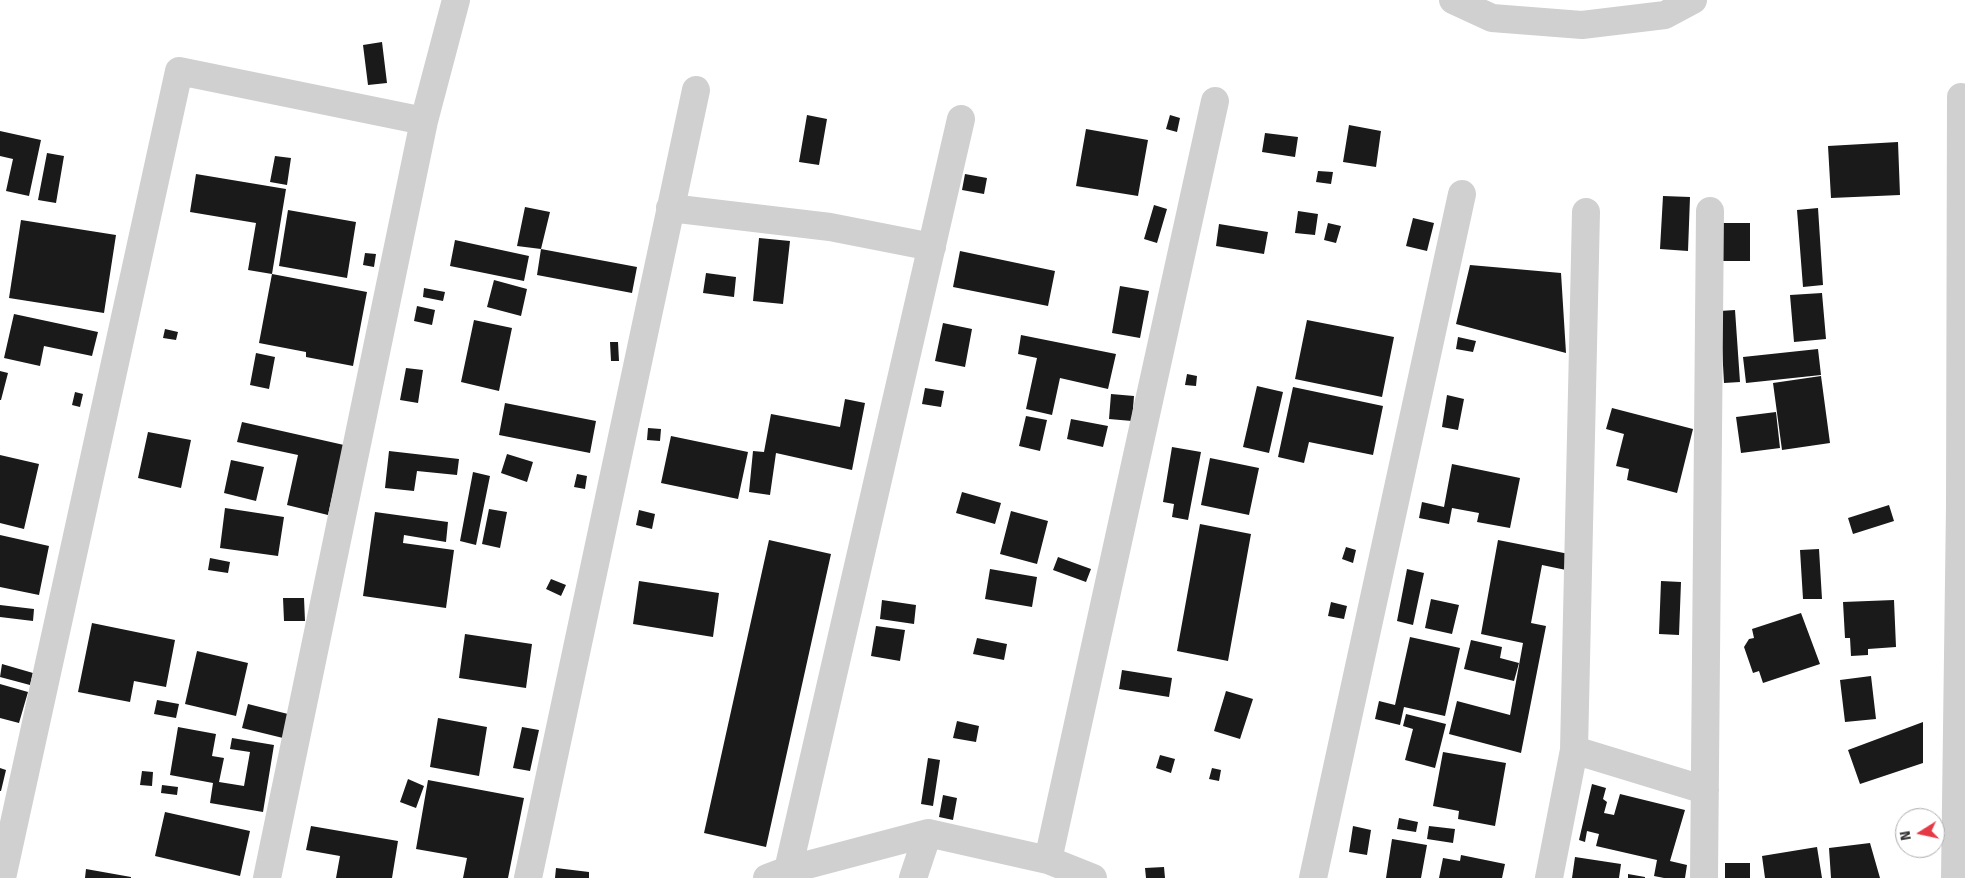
<!DOCTYPE html>
<html>
<head>
<meta charset="utf-8">
<style>
	body { margin:0 }
	#map { position:relative; width:1965px; height:878px; overflow:hidden; background:#fff; font-family:"Fira Sans",sans-serif }
	canvas { display:block }
	.north { position:absolute; left:1895px; top:808px; width:50px; height:50px; box-sizing:border-box; background:#fff; border:1px solid #adadad; border-radius:50%; rotate:260deg; font-size:14px; font-weight:700; line-height:20px; text-align:center; color:#333 }
	.north::after { content:''; display:block; margin:auto; width:18px; height:22px; background:#e63946; clip-path:polygon(50% 0,100% 100%,50% 72%,0 100%) }
</style>
</head>
<body>
<div id="map">
<canvas width="1965" height="878"></canvas>
<div class="north">N</div>
</div>
<script>
const g = document.querySelector('canvas').getContext('2d');
g.lineJoin = 'round';
function fillPath(path, color) { g.fillStyle = color; g.fill(path, 'evenodd'); }
const poly = rows => new Path2D(rows.map(r => 'M' + r).join(''));
function stroke(path, color, width, dash) { g.strokeStyle = color; g.lineWidth = width; g.lineCap = dash ? 'butt' : 'round'; g.setLineDash(dash || []); g.stroke(path); }
fillPath(poly([
	[382,42,387,83,368,85,363,45],
	[807,115,827,119,819,165,799,162],
	[1170,115,1180,118,1177,132,1166,129],
	[1349,125,1381,131,1376,167,1343,162],
	[1086,129,1148,140,1138,196,1076,186],
	[0,131,41,140,29,196,6,191,13,159,0,156],
	[1265,133,1298,137,1295,157,1262,152],
	[1898,142,1900,195,1831,198,1828,146],
	[47,153,64,156,56,203,38,200],
	[275,156,291,158,287,185,270,182],
	[1318,171,1333,172,1331,184,1316,182],
	[196,174,286,189,272,274,248,270,256,223,190,212],
	[965,174,987,178,984,194,962,190],
	[1663,196,1690,197,1688,251,1660,249],
	[1154,205,1167,209,1157,243,1144,239],
	[525,207,550,212,541,249,517,246],
	[1818,208,1823,285,1803,287,1797,210],
	[288,210,356,222,347,278,279,266],
	[1298,211,1318,214,1315,235,1295,233],
	[1413,218,1434,223,1427,251,1406,246],
	[21,220,116,235,104,313,9,298],
	[1328,223,1341,226,1336,243,1324,240],
	[1723,223,1750,223,1750,261,1723,261],
	[1219,224,1268,232,1264,254,1216,246],
	[759,238,790,241,783,304,753,301],
	[455,240,529,256,524,281,450,266],
	[541,249,637,267,632,293,537,275],
	[960,251,1055,271,1048,306,953,287],
	[365,253,376,254,374,267,363,265],
	[1470,265,1561,273,1566,353,1456,324],
	[706,273,736,277,734,297,703,293],
	[272,274,367,292,353,366,306,357,306,352,259,343],
	[494,280,527,289,521,316,487,307],
	[1120,286,1149,291,1140,338,1112,333],
	[424,288,445,292,443,301,423,297],
	[1822,293,1826,339,1794,342,1790,295],
	[417,306,435,310,432,325,414,321],
	[1735,310,1740,382,1724,383,1720,311],
	[14,314,98,332,92,356,44,346,40,366,4,358],
	[474,320,512,328,499,391,461,382],
	[1307,320,1394,337,1382,397,1295,379],
	[943,323,972,329,965,367,935,361],
	[165,329,178,332,176,340,163,338],
	[1021,335,1116,354,1108,389,1060,378,1052,415,1026,409,1037,358,1018,354],
	[1458,337,1476,341,1473,352,1456,349],
	[610,342,618,342,619,361,611,361],
	[1818,349,1821,375,1746,383,1743,357],
	[256,353,275,357,269,389,250,385],
	[406,368,423,370,418,403,400,400],
	[0,371,8,373,1,400,0,400],
	[1187,374,1197,376,1196,386,1185,385],
	[1821,376,1830,443,1782,450,1773,383],
	[1257,386,1283,392,1269,453,1243,447],
	[1293,387,1383,406,1373,455,1309,442,1304,463,1278,457],
	[925,388,944,391,941,407,922,404],
	[75,392,83,394,80,407,72,405],
	[1111,394,1134,396,1132,421,1109,419],
	[1447,395,1464,399,1458,430,1442,427],
	[845,399,865,403,852,470,776,453,770,495,749,492,753,451,764,452,771,414,840,427],
	[505,403,596,421,590,453,499,435],
	[1612,408,1693,429,1677,493,1627,480,1629,469,1616,466,1624,434,1606,429],
	[1776,412,1780,448,1741,453,1736,417],
	[1026,416,1047,420,1040,451,1019,446],
	[1071,419,1108,426,1103,447,1067,439],
	[242,422,344,445,328,515,287,505,298,455,237,442],
	[648,428,661,429,660,441,647,440],
	[148,432,191,440,181,488,138,478],
	[671,436,748,452,738,499,661,483],
	[1172,447,1201,452,1188,520,1172,517,1174,504,1163,502],
	[389,451,459,459,457,475,417,471,414,491,385,488],
	[507,454,533,462,527,482,501,473],
	[0,455,39,464,24,529,0,523],
	[1210,458,1259,468,1249,515,1201,505],
	[231,460,264,467,256,501,224,493],
	[1452,464,1520,478,1510,528,1477,522,1479,513,1452,508,1449,524,1419,518,1422,502,1444,507],
	[473,472,490,476,476,545,460,541],
	[577,474,587,476,585,489,574,487],
	[962,492,1001,503,995,524,956,513],
	[1889,505,1894,521,1853,534,1848,518],
	[225,508,284,517,278,556,220,548],
	[489,509,507,512,500,548,482,544],
	[639,510,655,514,652,529,636,525],
	[1011,511,1048,521,1037,564,1000,554],
	[375,512,448,522,446,542,404,535,403,543,454,550,446,608,363,596],
	[1200,524,1251,534,1228,661,1177,651],
	[0,535,49,546,39,595,0,587],
	[769,540,831,554,766,847,704,833],
	[1498,540,1569,554,1566,570,1542,565,1531,623,1546,626,1521,753,1449,734,1457,701,1510,715,1523,643,1481,634],
	[1346,547,1356,550,1353,563,1342,559],
	[1819,549,1822,599,1803,599,1800,550],
	[1058,557,1091,569,1086,582,1053,570],
	[210,558,230,562,228,573,208,570],
	[990,569,1037,577,1032,607,985,599],
	[1407,569,1424,573,1413,625,1397,621],
	[551,579,566,585,561,596,546,589],
	[639,581,719,593,713,637,633,624],
	[1661,581,1681,582,1679,635,1659,634],
	[283,598,304,598,305,621,284,621],
	[1431,599,1459,605,1452,634,1425,628],
	[882,600,916,605,914,624,880,619],
	[1894,600,1896,647,1868,649,1868,655,1851,656,1850,638,1845,638,1843,602],
	[1331,602,1347,606,1344,619,1328,616],
	[0,605,34,609,33,621,0,617],
	[1801,613,1820,664,1763,683,1759,671,1753,673,1744,647,1749,639,1754,638,1752,629],
	[92,623,175,640,166,687,134,681,130,702,78,692],
	[876,626,905,630,900,661,871,656],
	[465,634,532,644,526,688,459,678],
	[1410,637,1460,648,1445,716,1404,707,1400,725,1375,719,1379,701,1395,705],
	[977,638,1007,644,1004,660,973,654],
	[1471,640,1502,647,1500,658,1519,663,1514,681,1464,669],
	[197,651,248,663,236,716,185,704],
	[2,664,33,673,30,685,0,677],
	[1122,670,1172,678,1169,697,1119,689],
	[1871,676,1876,719,1845,722,1840,680],
	[0,684,28,692,19,723,0,718],
	[1226,691,1253,699,1240,739,1214,731],
	[157,700,179,704,176,718,154,714],
	[248,704,288,714,283,738,242,728],
	[1406,714,1446,724,1435,768,1405,760,1413,729,1403,726],
	[438,718,487,727,479,776,430,767],
	[957,721,979,726,976,742,953,738],
	[1923,722,1923,763,1860,784,1848,750],
	[178,727,216,734,212,756,224,758,219,782,244,786,250,752,230,749,232,738,274,745,263,812,210,803,213,783,170,775],
	[522,727,539,730,530,771,513,768],
	[1443,752,1506,763,1495,826,1458,819,1459,811,1433,806],
	[1160,755,1175,759,1171,773,1156,768],
	[928,758,940,760,933,806,921,804],
	[0,768,6,770,1,791,0,791],
	[1212,768,1221,770,1219,781,1209,779],
	[142,771,153,772,152,786,140,785],
	[408,779,424,786,416,808,400,802],
	[428,780,524,798,508,878,463,878,467,858,416,849],
	[1592,784,1606,788,1603,799,1607,802,1604,813,1614,815,1620,794,1685,810,1670,861,1687,865,1685,878,1664,878,1654,876,1657,860,1596,846,1599,834,1587,831,1585,842,1579,840],
	[162,785,178,787,177,795,161,793],
	[943,795,957,798,953,820,939,817],
	[165,812,250,831,240,876,155,856],
	[1399,818,1418,822,1416,832,1397,829],
	[311,826,398,841,392,878,336,878,340,856,306,850],
	[1353,826,1371,830,1367,855,1349,852],
	[1429,826,1455,829,1453,843,1427,839],
	[1392,839,1427,845,1421,878,1386,878],
	[1870,843,1880,878,1831,878,1829,848],
	[1817,847,1822,878,1765,878,1762,856],
	[1461,855,1505,864,1502,878,1439,878,1443,858,1460,861],
	[1575,857,1621,864,1619,878,1572,878],
	[1725,863,1750,863,1750,878,1725,878],
	[1164,867,1165,878,1146,878,1145,868],
	[556,868,589,872,589,878,555,878],
	[86,869,131,877,131,878,85,878],
	[1628,874,1645,877,1645,878,1628,878]
]), '#1a1a1a');
stroke(poly([
	[1453,0,1492,18,1582,25,1665,15,1693,0],
	[670,208,830,227,932,247],
	[1574,750,1705,790],
	[1048,860,1215,101],
	[788,870,961,119],
	[2,878,179,71,424,121],
	[267,878,424,121,456,0],
	[528,878,696,90],
	[767,878,788,870,928,833,1048,860,1093,878],
	[913,878,928,833],
	[1313,878,1462,194],
	[1549,878,1574,750,1586,212],
	[1704,878,1710,211],
	[1955,878,1960,506,1961,97]
]), '#d0d0d0', 28);
</script>
</body>
</html>
